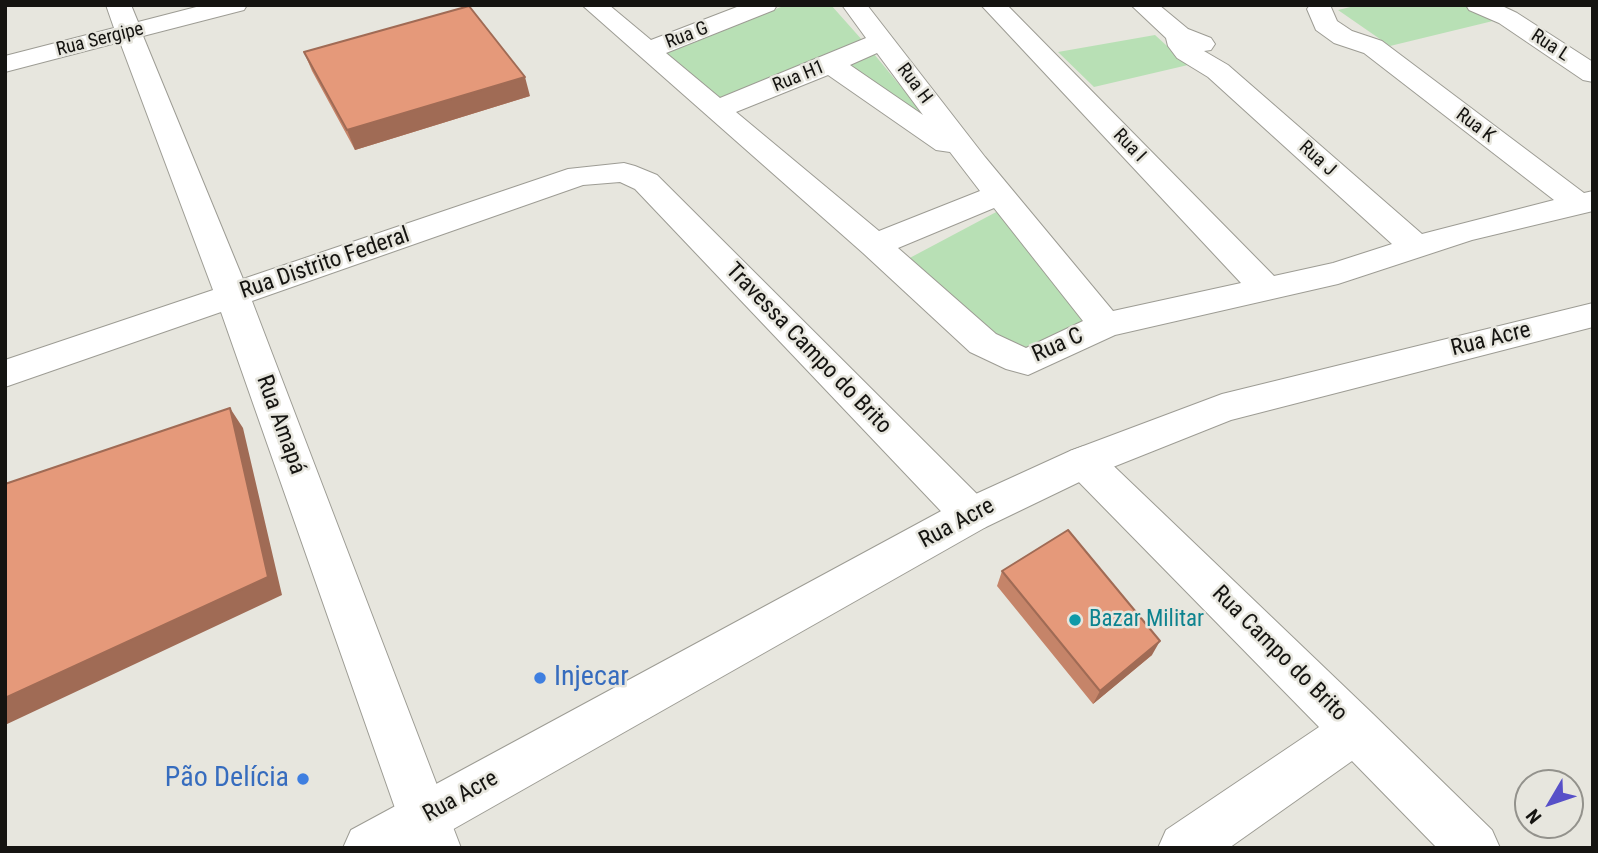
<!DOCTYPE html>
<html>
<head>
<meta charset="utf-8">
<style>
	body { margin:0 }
	#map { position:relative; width:1598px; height:853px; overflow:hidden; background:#e7e6de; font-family:"Roboto Condensed",sans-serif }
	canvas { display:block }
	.frame { position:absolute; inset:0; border:7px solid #151411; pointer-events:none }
	.north { position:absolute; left:1514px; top:769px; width:70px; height:70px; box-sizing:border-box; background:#e7e6de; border:2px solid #93928c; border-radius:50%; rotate:231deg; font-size:19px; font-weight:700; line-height:28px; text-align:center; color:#151411 }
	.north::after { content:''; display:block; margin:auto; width:24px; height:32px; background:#5750c8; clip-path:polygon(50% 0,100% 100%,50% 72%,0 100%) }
</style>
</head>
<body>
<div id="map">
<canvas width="1598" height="853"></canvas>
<div class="frame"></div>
<div class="north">N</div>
</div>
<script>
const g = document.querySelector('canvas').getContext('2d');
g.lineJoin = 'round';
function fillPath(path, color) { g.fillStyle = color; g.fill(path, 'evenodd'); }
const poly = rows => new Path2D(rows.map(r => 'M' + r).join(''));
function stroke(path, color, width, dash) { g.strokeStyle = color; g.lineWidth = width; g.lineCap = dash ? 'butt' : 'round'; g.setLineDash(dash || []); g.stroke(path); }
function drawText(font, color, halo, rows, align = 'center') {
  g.font = font + ' "Roboto Condensed",sans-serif'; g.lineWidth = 5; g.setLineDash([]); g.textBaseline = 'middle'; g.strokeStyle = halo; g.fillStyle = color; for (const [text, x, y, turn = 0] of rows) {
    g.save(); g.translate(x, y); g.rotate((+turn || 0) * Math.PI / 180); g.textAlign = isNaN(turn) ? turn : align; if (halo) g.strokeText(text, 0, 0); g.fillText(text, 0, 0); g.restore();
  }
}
fillPath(poly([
	[786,5,831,5,863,41,720,102,663,53],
	[1359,5,1473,5,1497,20,1390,46,1338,10],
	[1155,35,1188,65,1094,87,1058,52],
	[874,54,940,134,841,67],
	[1000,210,1094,323,1025,358,904,261]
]), '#b8e0b5');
const street = poly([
	[106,5,131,5,138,22,204,5,247,5,244,10,143,36,243,279,568,169,624,163,635,166,657,175,986,503,992,515,986,527,971,532,956,527,635,189,620,182,583,185,252,301,461,848,409,848,221,312,5,387,5,360,213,290,120,42,5,72,5,56,114,28,106,5],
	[582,5,609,5,651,40,742,5,777,5,774,10,666,53,720,98,866,38,842,5,867,5,985,157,1113,311,1241,283,981,5,1007,5,1274,276,1333,263,1392,244,1208,77,1177,58,1168,46,1166,38,1131,5,1159,5,1188,29,1211,38,1215,44,1211,50,1204,51,1228,65,1422,234,1554,200,1364,53,1334,43,1316,30,1307,9,1310,5,1330,5,1337,21,1352,31,1382,41,1584,193,1593,191,1593,211,1472,240,1338,284,1115,335,1028,375,1006,369,970,352,863,253,582,5],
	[877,53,923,115,850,65,877,53],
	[828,75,936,150,950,152,980,191,879,231,736,112,828,75],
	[994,208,1083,321,1026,348,996,334,898,248,994,208],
	[1466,5,1500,5,1517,13,1593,62,1593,82,1583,80,1499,23,1469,10,1466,5],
	[1084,446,1098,451,1373,714,1492,830,1500,848,1437,848,1352,761,1229,848,1158,848,1166,830,1319,727,1070,473,1064,462,1070,451,1084,446]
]);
const secondary = poly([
	[1593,303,1593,327,1231,420,1098,473,986,527,420,848,343,848,351,830,956,503,1070,451,1222,394,1593,303]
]);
stroke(street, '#9d9c94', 2);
stroke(secondary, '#9d9c94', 2);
fillPath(street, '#fff');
fillPath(secondary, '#fff');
fillPath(poly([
	[304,52,530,96,355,150,312,71],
	[1002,571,1152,655,1093,704,997,586]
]), '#c58469');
fillPath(poly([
	[525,77,530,96,355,150,347,130],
	[230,408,243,428,282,595,5,725,5,698],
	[1160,641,1152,655,1093,704,1100,691]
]), '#a06b55');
const building = poly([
	[469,6,525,77,347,130,304,52,469,6],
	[230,408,268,577,5,698,5,484,230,408],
	[1068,530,1160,641,1100,691,1002,571,1068,530]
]);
fillPath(building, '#e5997a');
stroke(building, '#a06b55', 2);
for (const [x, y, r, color] of [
	[1075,620,7,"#0f9aa8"],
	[540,678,7,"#3f7fe0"],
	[303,779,7,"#3f7fe0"]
]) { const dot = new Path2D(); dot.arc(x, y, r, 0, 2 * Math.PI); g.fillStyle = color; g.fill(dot); stroke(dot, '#e7e6de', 2.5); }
drawText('19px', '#151411', '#e7e6de', [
	["Rua G",687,36,-21],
	["Rua Sergipe",100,40,-14],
	["Rua L",1550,46,33],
	["Rua H1",799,77,-22],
	["Rua H",914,84,53],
	["Rua K",1475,126,37],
	["Rua I",1129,146,46],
	["Rua J",1317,159,42]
]);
drawText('23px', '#151411', '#e7e6de', [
	["Rua Distrito Federal",325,264,-19],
	["Rua Acre",1491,340,-14],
	["Rua C",1058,346,-24],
	["Travessa Campo do Brito",808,349,46],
	["Rua Amapá",280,425,70],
	["Rua Acre",957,524,-28],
	["Rua Campo do Brito",1279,654,45],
	["Rua Acre",461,797,-29]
]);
drawText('23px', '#0d838f', '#e7e6de', [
	["Bazar Militar",1089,620]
], 'left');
drawText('28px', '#366cbe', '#e7e6de', [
	["Injecar",554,678],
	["Pão Delícia",289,779,"right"]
], 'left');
</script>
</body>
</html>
